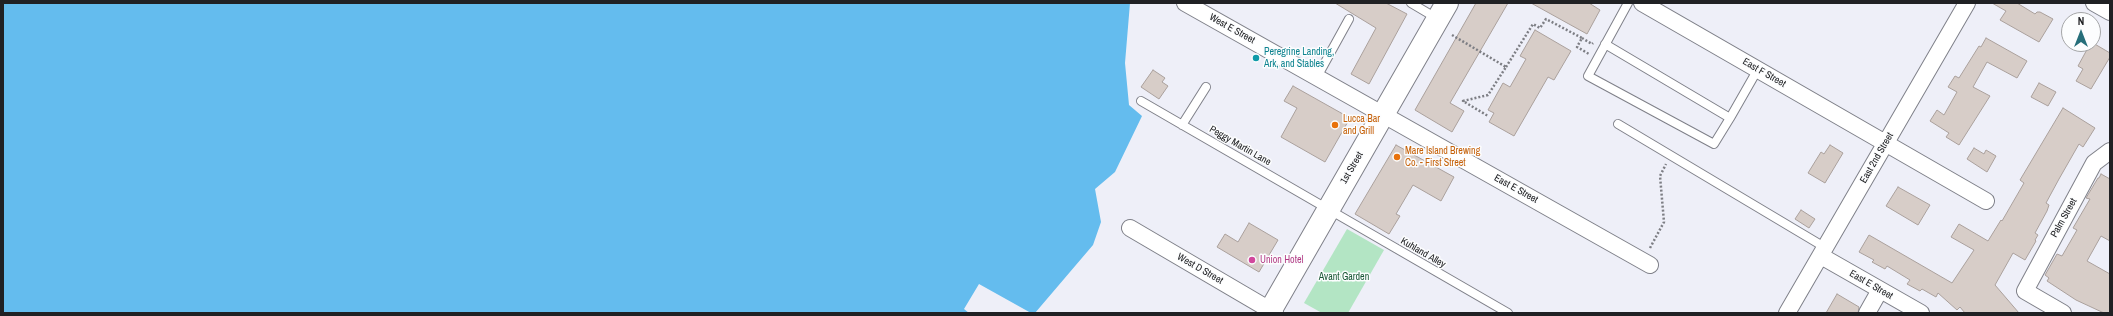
<!DOCTYPE html>
<html>
<head>
<meta charset="utf-8">
<style>
	body { margin:0 }
	#map { position:relative; width:2113px; height:316px; overflow:hidden; background:#eeeff8; font-family:"Archivo Narrow",sans-serif }
	canvas { display:block }
	.frame { position:absolute; inset:0; border:4px solid #202124; pointer-events:none }
	.north { position:absolute; left:2061px; top:12px; width:40px; height:40px; box-sizing:border-box; background:#fcfdfe; border:1px solid #a4a5a7; border-radius:50%; rotate:0deg; font-size:11px; font-weight:700; line-height:16px; text-align:center; color:#202124 }
	.north::after { content:''; display:block; margin:auto; width:14px; height:18px; background:#266e7a; clip-path:polygon(50% 0,100% 100%,50% 72%,0 100%) }
</style>
</head>
<body>
<div id="map">
<canvas width="2113" height="316"></canvas>
<div class="frame"></div>
<div class="north">N</div>
</div>
<script>
const g = document.querySelector('canvas').getContext('2d');
g.lineJoin = 'round';
function fillPath(path, color) { g.fillStyle = color; g.fill(path, 'evenodd'); }
const poly = rows => new Path2D(rows.map(r => 'M' + r).join(''));
function stroke(path, color, width, dash) { g.strokeStyle = color; g.lineWidth = width; g.lineCap = dash ? 'butt' : 'round'; g.setLineDash(dash || []); g.stroke(path); }
function drawText(font, color, halo, rows, align = 'center') {
  g.font = font + ' "Archivo Narrow",sans-serif'; g.lineWidth = 3; g.setLineDash([]); g.textBaseline = 'middle'; g.strokeStyle = halo; g.fillStyle = color; for (const [text, x, y, turn = 0] of rows) {
    g.save(); g.translate(x, y); g.rotate((+turn || 0) * Math.PI / 180); g.textAlign = isNaN(turn) ? turn : align; if (halo) g.strokeText(text, 0, 0); g.fillText(text, 0, 0); g.restore();
  }
}
fillPath(poly([
	[1347,229,1384,250,1348,313,1322,313,1304,303]
]), '#b3e5c4');
fillPath(poly([
	[3,3,1130,3,1125,63,1129,105,1142,116,1115,172,1095,189,1101,222,1093,245,1035,313,1031,313,979,284,964,309,969,313,3,313]
]), '#64bcee');
const building = poly([
	[1335,3,1386,3,1407,14,1369,84,1351,74,1376,28,1335,3],
	[1476,3,1508,3,1450,103,1464,111,1452,132,1415,110,1476,3],
	[1531,3,1589,3,1600,10,1587,34,1531,3],
	[1992,3,2017,3,2035,14,2037,12,2040,12,2053,19,2039,42,2000,20,2006,11,1992,3],
	[1535,30,1571,51,1554,80,1548,77,1514,136,1489,122,1494,113,1488,110,1503,83,1510,87,1526,59,1520,56,1535,30],
	[1986,38,2027,61,2017,78,1987,62,1973,87,1990,96,1959,145,1946,137,1949,133,1930,121,1937,110,1944,115,1957,92,1948,87,1955,76,1959,78,1979,46,1981,47,1986,38],
	[2093,43,2110,53,2110,57,2091,89,2076,81,2083,69,2078,66,2090,44,2093,43],
	[1153,70,1165,78,1162,82,1168,86,1159,99,1141,87,1153,70],
	[2039,83,2056,92,2048,106,2031,97,2039,83],
	[1293,86,1350,118,1325,162,1281,137,1297,108,1284,101,1293,86],
	[2063,108,2095,128,2083,147,2079,144,2059,179,2046,203,2049,205,2047,211,2035,233,2038,235,2035,240,2036,241,2025,260,2013,253,1995,285,2019,313,1965,313,1960,307,1957,310,1938,293,1936,297,1922,289,1920,291,1907,284,1910,280,1887,266,1885,269,1872,262,1874,260,1859,252,1869,235,1952,283,1974,250,1951,237,1959,224,1988,241,2001,220,2002,221,2024,183,2020,180,2063,108],
	[1396,145,1454,177,1441,201,1413,185,1396,214,1400,216,1389,234,1355,214,1396,145],
	[1830,145,1843,153,1825,183,1808,173,1821,152,1824,154,1830,145],
	[1974,148,1984,154,1986,150,1996,156,1987,172,1967,159,1974,148],
	[2101,174,2110,179,2110,241,2101,236,2087,261,2110,274,2110,313,2104,313,2076,300,2047,281,2049,278,2045,275,2057,254,2062,256,2077,230,2073,228,2090,199,2086,198,2098,178,2099,178,2101,174],
	[1898,187,1930,205,1918,225,1886,206,1898,187],
	[1801,210,1815,219,1809,228,1795,219,1801,210],
	[1249,223,1278,240,1259,272,1217,247,1225,234,1238,242,1249,223],
	[1837,294,1859,307,1858,313,1826,313,1837,294]
]);
fillPath(building, '#d7cdc8');
stroke(building, '#aaa09c', 1);
const service = poly([
	[1411,3,1438,19],
	[1628,3,1588,76,1714,144,1730,118],
	[1605,44,1730,118,1758,69],
	[1317,77,1349,19],
	[1141,101,1508,313],
	[1618,124,1826,248],
	[1182,125,1206,87]
]);
const minor = poly([
	[1185,3,1650,265],
	[1642,3,1986,201],
	[2094,3,2110,12],
	[1130,228,1275,313],
	[1821,256,1921,313],
	[1787,313,1967,3],
	[1867,313,1880,290],
	[2063,313,2025,291,2094,163,2110,151]
]);
const secondary = poly([
	[1269,313,1447,3]
]);
stroke(service, '#7f8089', 10);
stroke(minor, '#7f8089', 18);
stroke(secondary, '#7f8089', 24);
stroke(poly([
	[1452,35,1506,67,1488,95,1463,101,1488,116],
	[1582,38,1592,44,1593,43],
	[1506,67,1533,24,1540,28,1546,19,1582,38,1577,47,1589,54],
	[1650,248,1664,222,1660,176,1666,164]
]), '#7d7e84', 2.5, [2, 2]);
stroke(service, '#fff', 8);
stroke(minor, '#fff', 16);
stroke(secondary, '#fff', 22);
for (const [x, y, r, color] of [
	[1256,58,4,"#0f9aa8"],
	[1335,125,4,"#e8710a"],
	[1397,157,4,"#e8710a"],
	[1252,260,4,"#d1479c"]
]) { const dot = new Path2D(); dot.arc(x, y, r, 0, 2 * Math.PI); g.fillStyle = color; g.fill(dot); stroke(dot, '#fcfdfe', 1.5); }
drawText('10px', '#202124', '#fcfdfe', [
	["West E Street",1232,29,29],
	["East F Street",1764,73,30],
	["Peggy Martin Lane",1240,146,30],
	["East 2nd Street",1877,158,-60],
	["1st Street",1352,168,-60],
	["East E Street",1516,189,29],
	["Palm Street",2064,218,-61],
	["Kuhland Alley",1423,253,30],
	["West D Street",1200,269,30],
	["East E Street",1871,285,30]
]);
drawText('10px', '#0d838f', '#fcfdfe', [
	["Peregrine Landing,",1264,52],
	["Ark, and Stables",1264,64]
], 'left');
drawText('10px', '#c56008', '#fcfdfe', [
	["Lucca Bar",1343,119],
	["and Grill",1343,131],
	["Mare Island Brewing",1405,151],
	["Co. - First Street",1405,163]
], 'left');
drawText('10px', '#b23c85', '#fcfdfe', [
	["Union Hotel",1260,260]
], 'left');
drawText('10px', '#195735', '#fcfdfe', [
	["Avant Garden",1344,277]
]);
</script>
</body>
</html>
